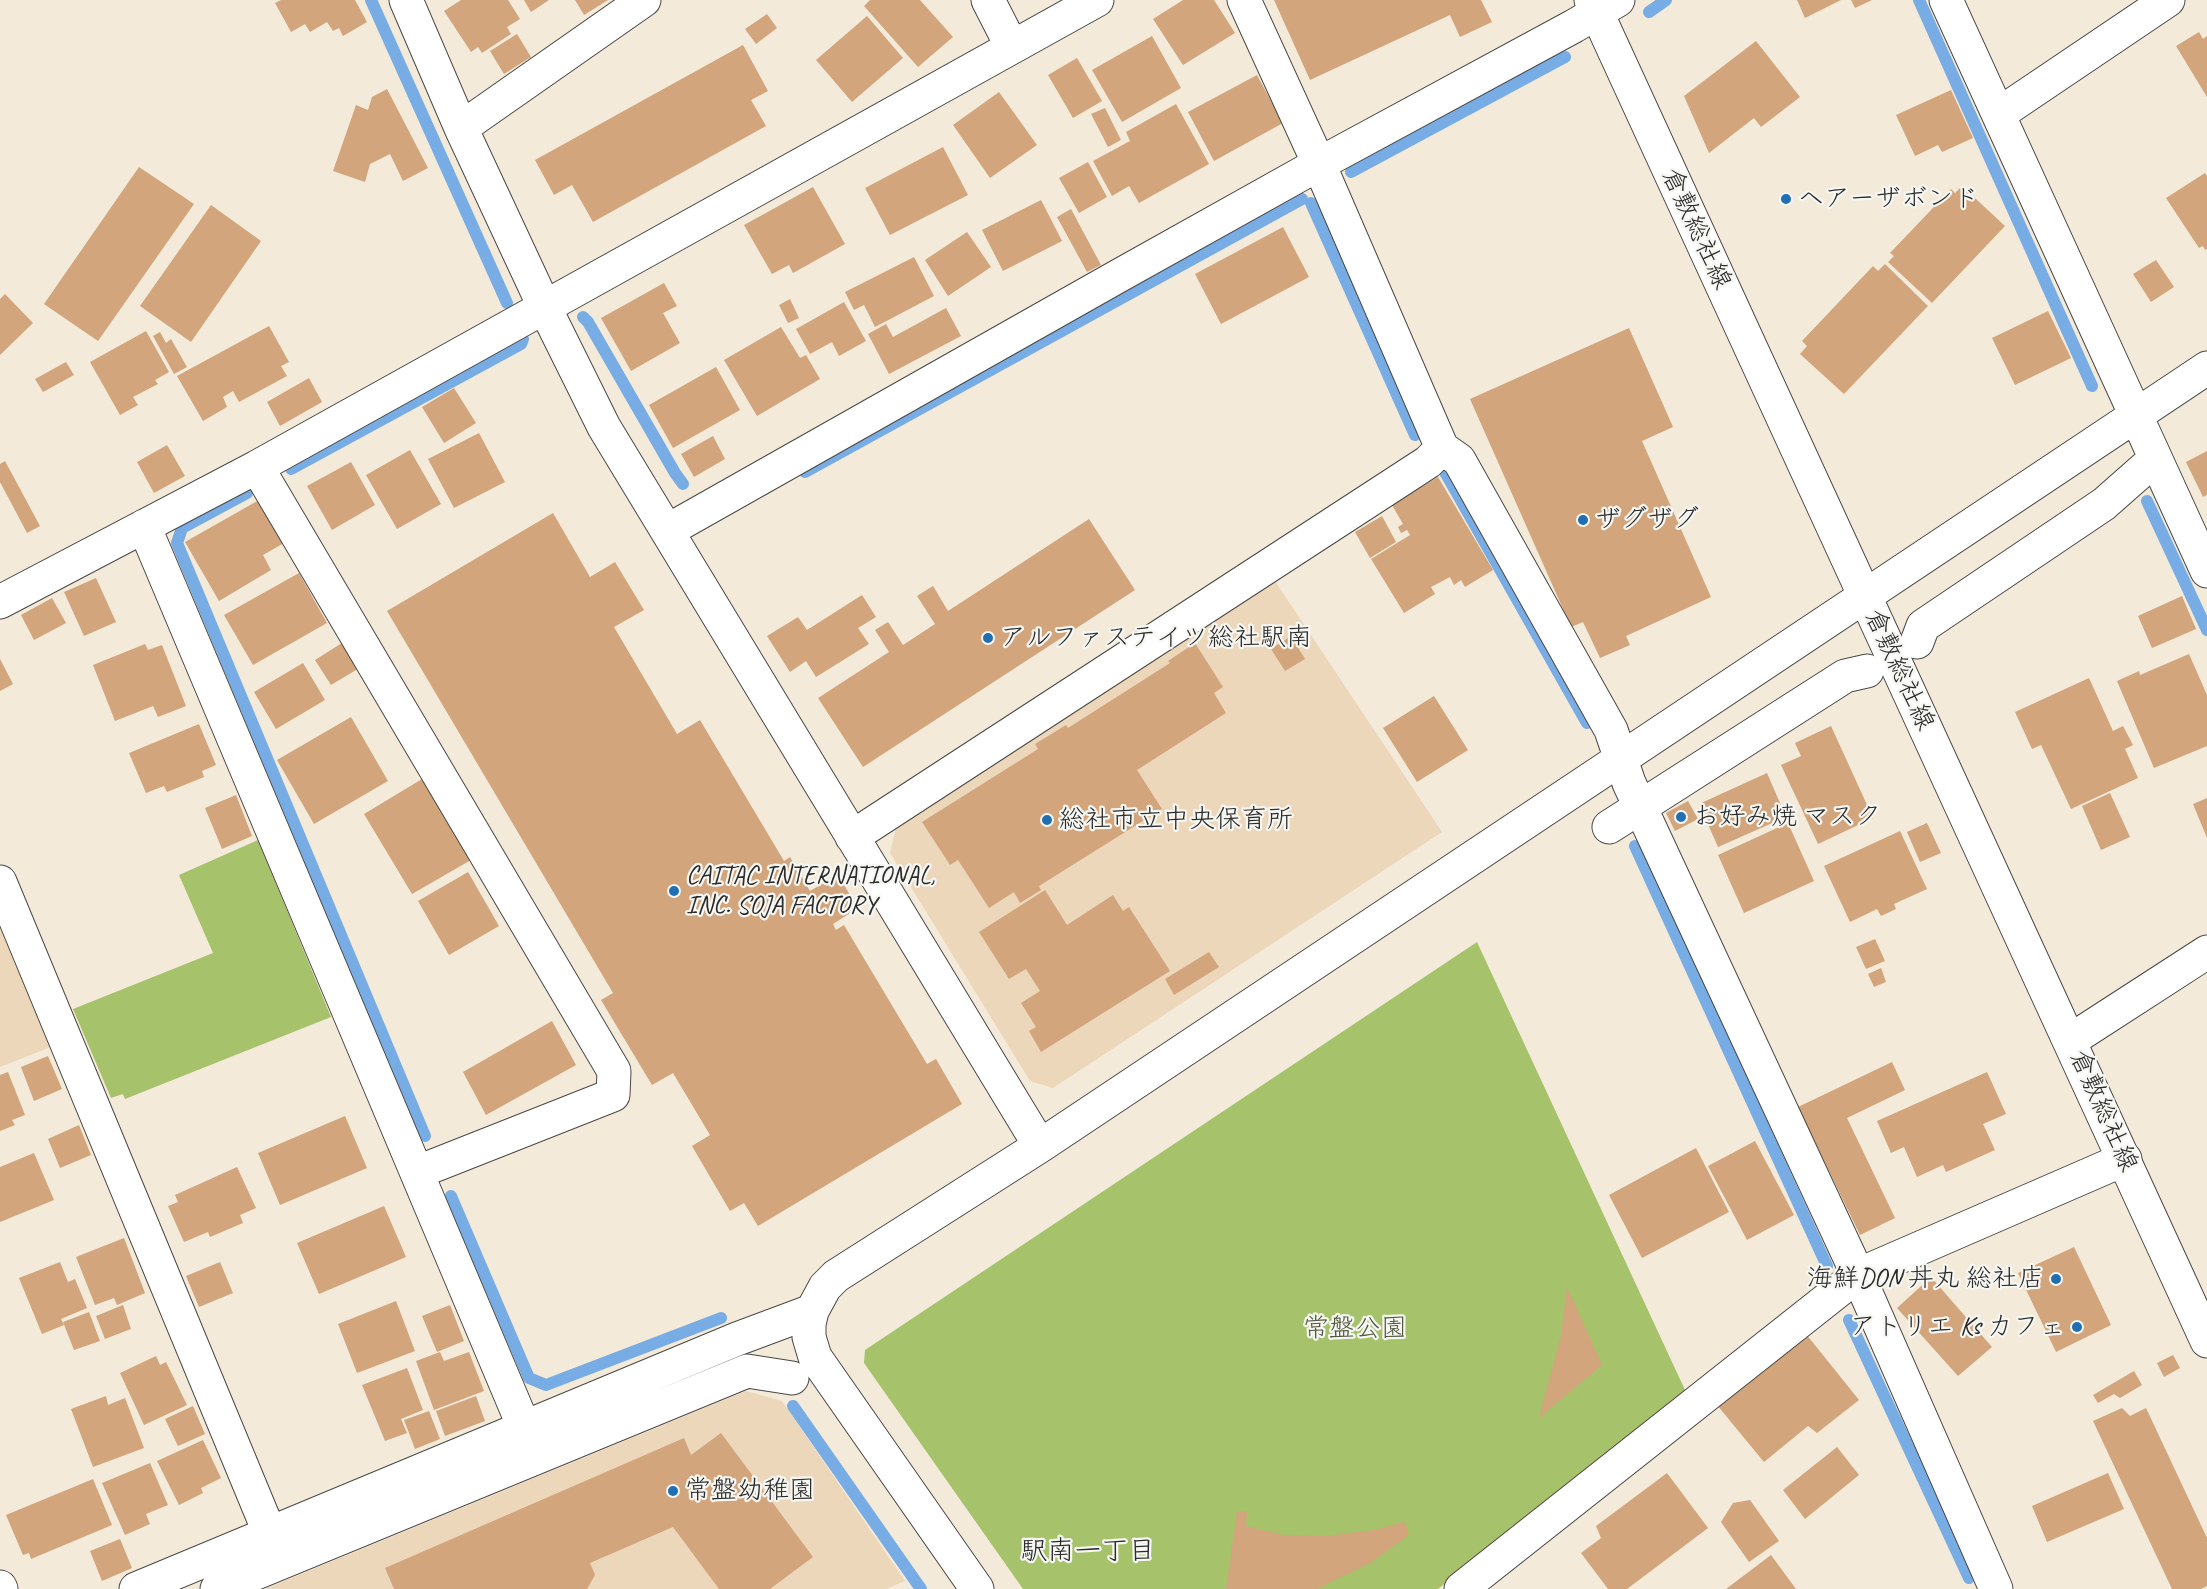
<!DOCTYPE html>
<html>
<head>
<meta charset="utf-8">
<style>
	body { margin:0 }
	canvas { display:block; background:#f3ead9 }
</style>
</head>
<body>
<canvas width="2207" height="1589"></canvas>
<script>
const g = document.querySelector('canvas').getContext('2d');
g.lineJoin = 'round';
function fillPath(path, color) { g.fillStyle = color; g.fill(path, 'evenodd'); }
const poly = rows => new Path2D(rows.map(r => 'M' + r).join(''));
function stroke(path, color, width, dash) { g.strokeStyle = color; g.lineWidth = width; g.lineCap = dash ? 'butt' : 'round'; g.setLineDash(dash || []); g.stroke(path); }
function drawText(font, color, halo, rows, align = 'center') {
  g.font = font + ' Caveat,"Klee One",sans-serif'; g.lineWidth = 4.5; g.setLineDash([]); g.textBaseline = 'middle'; g.strokeStyle = halo; g.fillStyle = color; for (const [text, x, y, turn = 0] of rows) {
    g.save(); g.translate(x, y); g.rotate((+turn || 0) * Math.PI / 180); g.textAlign = isNaN(turn) ? turn : align; if (halo) g.strokeText(text, 0, 0); g.fillText(text, 0, 0); g.restore();
  }
}
fillPath(poly([
	[1273,578,1442,832,1053,1088,1030,1081,890,853,896,827],
	[0,923,51,1047,0,1067],
	[746,1391,782,1401,905,1581,886,1589,265,1589]
]), '#edd7bb');
fillPath(poly([
	[258,840,331,1017,125,1099,123,1094,111,1098,73,1009,213,953,179,875],
	[1477,942,1685,1390,1438,1589,1023,1589,864,1363,865,1350]
]), '#a6c26a');
stroke(poly([
	[371,0,507,303],
	[1919,0,2092,386],
	[1649,12,1666,0],
	[1351,172,1565,57],
	[1311,203,1415,435],
	[583,317,588,322,675,473,683,484],
	[291,469,521,344,523,339],
	[805,472,1302,199],
	[1445,472,1587,723],
	[247,493,182,528,177,543,425,1136],
	[2147,501,2207,630],
	[1635,846,1827,1266],
	[451,1196,529,1378,546,1385,721,1318],
	[1849,1320,1969,1578],
	[793,1406,921,1589]
]), '#78ace5', 12);
fillPath(poly([
	[281,0,355,0,367,22,343,36,339,28,333,31,327,22,310,32,305,24,291,32,275,3],
	[461,0,508,0,520,19,507,27,511,34,482,53,478,47,471,52,444,11],
	[524,0,549,0,531,12],
	[575,0,608,0,584,15],
	[870,0,920,0,953,37,918,67,864,6],
	[1183,0,1214,0,1235,33,1183,65,1153,19],
	[1274,0,1481,0,1492,22,1460,37,1450,15,1310,80],
	[1797,0,1841,0,1805,18],
	[1851,0,1872,0,1855,8],
	[767,14,777,28,756,44,745,29],
	[867,16,903,58,852,102,816,60],
	[2199,32,2203,39,2207,36,2207,97,2176,46],
	[517,34,531,57,504,74,490,51],
	[1152,36,1181,88,1122,122,1092,70],
	[1756,41,1800,97,1761,127,1754,118,1709,153,1684,96],
	[743,45,768,91,751,100,766,126,593,222,572,185,554,195,535,160],
	[1077,58,1102,101,1073,118,1048,75],
	[1257,75,1283,123,1214,161,1188,112],
	[387,89,428,168,403,181,390,154,370,164,365,182,333,171,356,105,368,110,372,97],
	[1951,90,1973,138,1942,152,1938,145,1915,156,1896,115],
	[999,92,1037,145,990,178,953,125],
	[1176,104,1209,164,1139,203,1129,186,1112,196,1093,161,1130,141,1126,132],
	[1105,108,1121,140,1108,147,1091,114],
	[943,147,968,195,890,235,865,188],
	[1088,162,1107,197,1079,213,1059,178],
	[139,167,194,204,98,341,44,304],
	[2205,173,2207,176,2207,249,2205,250,2203,246,2199,248,2166,198],
	[1962,186,2005,226,1932,303,1888,262,1894,256,1890,253,1951,189,1955,193],
	[813,187,845,244,793,273,789,265,772,274,744,225],
	[1041,200,1062,241,1003,271,982,230],
	[211,205,261,241,191,342,140,306],
	[1071,209,1101,265,1087,272,1057,217],
	[1283,227,1309,277,1221,324,1195,274],
	[967,232,991,267,948,296,925,260],
	[914,257,934,296,875,327,864,305,854,310,845,292],
	[2156,260,2174,287,2151,302,2133,274],
	[1885,264,1928,306,1844,394,1800,354,1807,346,1802,341,1873,266,1878,271],
	[664,283,677,306,663,313,680,343,631,371,601,318],
	[5,294,33,323,0,355,0,299],
	[790,299,799,318,788,323,779,305],
	[844,302,866,341,839,356,832,342,810,354,796,329],
	[946,308,961,336,889,374,868,334,886,324,893,337],
	[2048,311,2071,358,2015,385,1992,338],
	[269,326,289,362,281,366,287,376,239,402,233,391,223,397,227,407,203,421,177,376],
	[781,327,800,358,806,355,820,379,757,416,724,360],
	[1629,328,1673,427,1642,441,1711,597,1626,636,1630,645,1600,658,1583,622,1571,627,1470,399],
	[146,331,169,372,155,380,158,384,133,397,138,405,120,415,90,362],
	[160,332,166,343,171,339,187,367,174,374,153,336],
	[66,362,74,375,43,392,35,379],
	[716,367,740,410,673,448,649,405],
	[309,378,322,402,280,426,267,402],
	[454,388,476,423,444,443,422,407],
	[479,433,505,482,454,508,428,459],
	[713,436,725,459,694,477,681,454],
	[167,445,185,476,154,493,137,462],
	[410,450,441,504,397,529,366,475],
	[2207,451,2207,495,2203,497,2186,462],
	[5,461,40,526,27,533,0,482,0,464],
	[351,462,375,505,332,530,307,486],
	[1438,477,1493,570,1465,587,1461,580,1454,585,1450,577,1431,587,1435,594,1404,613,1371,559,1410,535,1407,530,1401,533,1398,527,1403,524,1392,505],
	[259,500,284,543,263,555,271,570,219,601,185,542],
	[553,513,590,577,615,562,644,610,614,627,677,734,700,720,784,861,790,857,810,891,838,875,858,908,833,924,836,930,844,925,927,1064,936,1059,962,1104,758,1226,744,1203,730,1211,692,1146,710,1135,673,1073,652,1085,601,1000,613,993,387,611],
	[1382,516,1396,542,1370,558,1355,532],
	[1089,519,1135,590,863,767,818,698,889,652,875,630,888,622,903,645,935,624,917,596,933,586,948,611],
	[299,573,327,623,253,665,224,615],
	[96,578,116,622,84,636,64,592],
	[862,595,876,617,858,628,869,644,816,677,806,661,790,672,767,636,798,617,807,630],
	[2182,596,2196,629,2152,648,2138,616],
	[52,598,66,623,34,640,21,615],
	[1291,636,1305,659,1285,671,1271,649],
	[345,641,361,667,331,685,315,660],
	[1195,643,1223,687,1214,693,1226,713,1137,770,1162,809,1039,886,1041,890,1020,903,1014,892,989,908,958,860,950,865,922,822,1038,749,1035,744,1066,725,1068,728,1170,663,1168,661],
	[145,644,148,650,162,645,186,706,158,717,153,706,115,721,93,665],
	[2189,654,2207,695,2207,746,2154,768,2117,681,2139,671,2140,675],
	[0,659,13,684,0,691],
	[303,663,325,700,276,729,254,692],
	[2089,678,2113,731,2123,726,2133,745,2125,749,2138,778,2071,809,2041,745,2032,749,2015,712],
	[1434,696,1468,750,1417,782,1383,728],
	[351,717,388,781,314,824,277,760],
	[199,724,216,765,202,771,204,777,167,792,164,786,146,793,129,753],
	[1831,726,1873,818,1818,844,1781,765,1801,756,1795,743],
	[1767,773,1786,817,1718,847,1699,804],
	[422,779,471,860,412,894,364,814],
	[2110,793,2130,837,2101,850,2082,806],
	[236,795,252,836,222,849,205,808],
	[2207,798,2207,838,2193,804],
	[1688,801,1698,819,1675,831,1666,813],
	[1788,823,1814,881,1744,913,1718,855],
	[1927,823,1941,853,1920,862,1907,832],
	[1900,831,1927,889,1894,904,1896,909,1881,916,1877,909,1850,922,1824,866],
	[468,872,499,926,449,955,418,901],
	[1045,890,1067,925,1113,895,1123,911,1129,907,1170,971,1041,1052,1029,1031,1036,1027,1021,1003,1040,991,1026,969,1009,979,979,932],
	[1875,939,1885,961,1866,969,1856,947],
	[1209,952,1219,967,1174,995,1165,979],
	[1881,968,1886,982,1874,987,1868,974],
	[552,1021,576,1065,486,1115,463,1072],
	[48,1056,62,1089,34,1101,21,1067],
	[1892,1062,1905,1090,1847,1118,1895,1218,1860,1235,1798,1107],
	[8,1072,25,1115,12,1120,15,1125,0,1131,0,1075],
	[1987,1072,2006,1114,1983,1124,1995,1150,1946,1172,1943,1165,1917,1177,1904,1147,1891,1153,1877,1121],
	[345,1116,367,1168,280,1205,258,1153],
	[79,1125,91,1155,60,1168,48,1139],
	[1755,1141,1794,1215,1747,1240,1708,1166],
	[1696,1148,1729,1212,1642,1258,1609,1195],
	[34,1153,54,1200,0,1222,0,1167],
	[237,1167,256,1208,240,1215,243,1223,210,1237,208,1232,184,1242,168,1206,178,1202,175,1195],
	[384,1206,406,1257,319,1294,297,1243],
	[124,1238,145,1293,117,1305,114,1298,95,1305,76,1257],
	[2074,1247,2111,1325,2056,1352,2018,1273],
	[60,1262,68,1282,75,1279,87,1308,61,1319,64,1325,42,1334,19,1278],
	[220,1262,233,1293,199,1307,186,1276],
	[1931,1277,1992,1347,1958,1376,1897,1308],
	[1567,1287,1602,1365,1539,1418,1561,1335],
	[396,1301,415,1351,357,1373,338,1324],
	[123,1305,131,1329,105,1339,96,1316],
	[450,1305,464,1341,437,1352,422,1316],
	[89,1312,100,1341,74,1350,63,1322],
	[1806,1334,1859,1400,1817,1433,1808,1426,1764,1462,1717,1405],
	[440,1352,444,1361,469,1352,484,1391,434,1410,416,1361],
	[2173,1355,2180,1368,2164,1377,2157,1363],
	[156,1356,160,1365,166,1362,187,1405,144,1425,120,1373],
	[407,1368,423,1410,401,1419,407,1433,385,1441,362,1385],
	[2134,1371,2142,1385,2120,1398,2114,1394,2098,1403,2093,1395],
	[106,1396,108,1405,125,1398,144,1448,93,1467,71,1409],
	[476,1396,485,1421,445,1436,436,1411],
	[193,1406,205,1434,178,1446,165,1419],
	[2122,1408,2130,1416,2146,1408,2207,1538,2207,1586,2201,1589,2172,1589,2093,1421],
	[429,1411,440,1439,415,1449,404,1420],
	[721,1433,813,1557,770,1589,719,1589,673,1527,590,1563,595,1575,587,1589,394,1589,385,1568,684,1438,691,1455],
	[203,1440,221,1478,201,1488,203,1493,179,1505,157,1461],
	[1837,1447,1859,1475,1805,1519,1783,1490],
	[150,1463,168,1505,146,1514,150,1524,125,1535,102,1483],
	[1667,1473,1708,1528,1627,1589,1608,1589,1581,1553,1601,1538,1596,1526],
	[2108,1473,2124,1509,2047,1542,2032,1506],
	[93,1479,112,1525,31,1559,29,1553,23,1555,6,1515],
	[1750,1500,1779,1541,1749,1562,1721,1522,1733,1503],
	[1237,1511,1247,1511,1246,1526,1283,1535,1327,1536,1374,1530,1405,1522,1409,1535,1370,1563,1317,1589,1226,1589],
	[120,1539,132,1568,102,1581,90,1551],
	[1771,1555,1796,1589,1726,1589]
]), '#d2a57c');
const minor = poly([
	[406,0,461,128,544,306,604,427,1040,1146],
	[988,0,1012,47],
	[1946,0,2207,571],
	[1999,114,2168,0],
	[461,128,644,0],
	[1442,448,1459,460,1611,730,1629,783,1858,1275,1996,1589],
	[257,467,1097,0],
	[144,526,524,1427],
	[667,531,1122,274,1319,164,1574,26,1618,0],
	[0,602,257,467,614,1071,613,1095,418,1172],
	[1917,642,1923,626,2104,504,2155,459],
	[1609,827,1845,676,1867,671],
	[852,837,1428,462,1442,448,1319,164,1244,0],
	[0,882,270,1534],
	[2071,1040,2207,952],
	[0,1587,1,1589],
	[136,1589,737,1339,812,1311],
	[217,1589,747,1371,792,1378],
	[977,1589,815,1357,809,1337,809,1324,812,1311,825,1287,836,1276,1040,1146,2207,368],
	[1461,1589,1858,1275,2125,1159]
]);
const major = poly([
	[1591,0,2207,1341]
]);
stroke(minor, '#494845', 35);
stroke(major, '#494845', 35);
stroke(minor, '#fff', 33);
stroke(major, '#fff', 33);
for (const [x, y, r, color] of [
	[1786,199,6,"#1f6fb2"],
	[1583,520,6,"#1f6fb2"],
	[988,638,6,"#1f6fb2"],
	[1681,817,6,"#1f6fb2"],
	[1047,820,6,"#1f6fb2"],
	[674,891,6,"#1f6fb2"],
	[2056,1279,6,"#1f6fb2"],
	[2077,1327,6,"#1f6fb2"],
	[673,1491,6,"#1f6fb2"]
]) { const dot = new Path2D(); dot.arc(x, y, r, 0, 2 * Math.PI); g.fillStyle = color; g.fill(dot); stroke(dot, '#f6f6f2', 2); }
drawText('26px', '#2b2b2b', '#f6f6f2', [
	["ヘアーザボンド",1798,199],
	["ザグザグ",1595,520],
	["アルファステイツ総社駅南",1000,638],
	["お好み焼 マスク",1693,817],
	["総社市立中央保育所",1059,820],
	["CAITAC INTERNATIONAL,",686,876],
	["INC. SOJA FACTORY",686,906],
	["海鮮DON 丼丸 総社店",2044,1279,"right"],
	["アトリエ Ks カフェ",2065,1327,"right"],
	["常盤幼稚園",685,1491]
], 'left');
drawText('26px', '#2b2b2b', '#f6f6f2', [
	["倉敷総社線",1696,229,65],
	["倉敷総社線",1899,670,65],
	["倉敷総社線",2103,1111,66]
]);
drawText('26px', '#50583e', '#f6f6f2', [
	["常盤公園",1355,1329]
]);
drawText('27px', '#2b2b2b', '#f6f6f2', [
	["駅南一丁目",1088,1552]
]);
</script>
</body>
</html>
